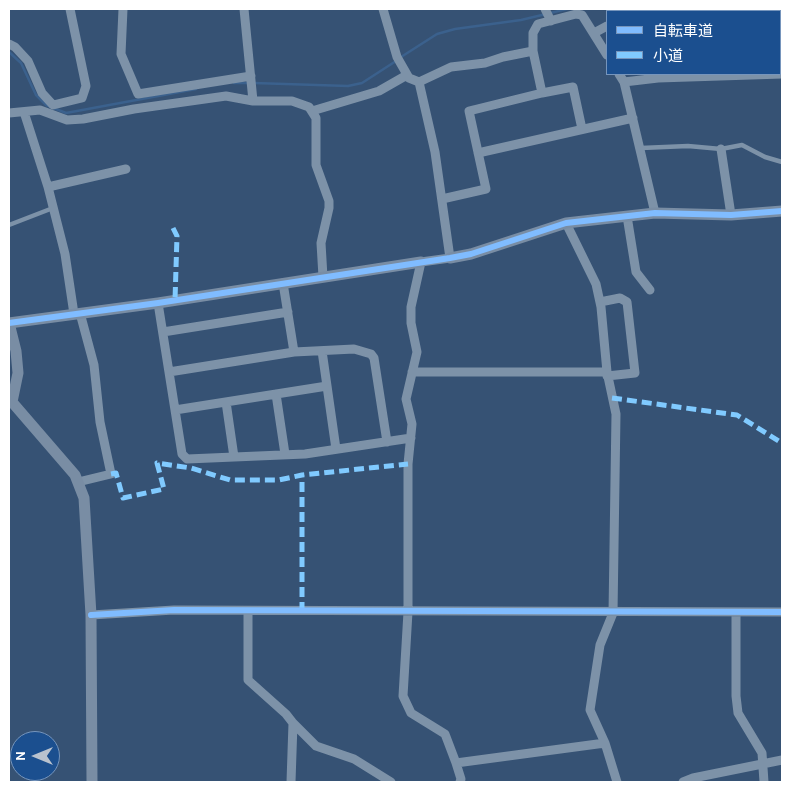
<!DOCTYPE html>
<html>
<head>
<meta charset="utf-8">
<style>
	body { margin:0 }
	#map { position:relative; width:791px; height:791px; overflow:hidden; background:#365274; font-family:Karla,"Noto Sans JP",sans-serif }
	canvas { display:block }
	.frame { position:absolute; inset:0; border:10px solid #fff; pointer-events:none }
	.legend { position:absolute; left:606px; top:10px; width:175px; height:65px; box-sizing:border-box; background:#1b4f8f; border:1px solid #7695bc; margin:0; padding:6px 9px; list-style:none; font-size:15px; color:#fff }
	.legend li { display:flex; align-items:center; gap:10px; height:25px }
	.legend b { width:25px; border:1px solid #7695bc }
	.north { position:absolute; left:10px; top:731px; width:50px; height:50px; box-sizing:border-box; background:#1b4f8f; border:1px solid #7695bc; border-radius:50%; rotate:270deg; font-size:14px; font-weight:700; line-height:20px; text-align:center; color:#fff }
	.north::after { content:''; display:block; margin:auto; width:18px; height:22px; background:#b9c2ce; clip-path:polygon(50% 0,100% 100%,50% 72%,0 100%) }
</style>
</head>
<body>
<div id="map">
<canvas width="791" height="791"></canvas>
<div class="frame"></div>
<ul class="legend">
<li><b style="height:6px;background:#80bcff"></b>自転車道</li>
<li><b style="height:6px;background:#80caff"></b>小道</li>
</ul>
<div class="north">N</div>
</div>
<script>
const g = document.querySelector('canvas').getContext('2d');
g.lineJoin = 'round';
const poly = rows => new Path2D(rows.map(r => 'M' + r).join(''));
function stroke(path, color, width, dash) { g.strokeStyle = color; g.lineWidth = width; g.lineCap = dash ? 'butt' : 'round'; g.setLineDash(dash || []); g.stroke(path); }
stroke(poly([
	[9,52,21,63,36,95,46,105,66,113,196,89],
	[401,57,437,34,455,29,521,20,567,9],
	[234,83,248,83],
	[254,83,348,86,362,83,396,61]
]), '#3b618d', 2.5);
stroke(poly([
	[641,148,688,146,721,149,742,145,765,157,782,162],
	[9,225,53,208]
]), '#7d92a8', 4.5);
stroke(poly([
	[123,9,121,54,138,94,251,76],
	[244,9,253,101],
	[383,9,397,57,409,78,419,82,451,67,485,63,503,57,533,51,533,33,538,24,576,14,582,15,607,55],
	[545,9,551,21],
	[657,9,657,11],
	[703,9,720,11],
	[635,11,640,9],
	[780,20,782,21],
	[594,33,607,26],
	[9,44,15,47,28,61,42,93,53,105,82,98,86,86,70,9],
	[619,74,624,82,655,213],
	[419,82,435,152,450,258,421,262,411,307,411,323,417,352,406,399,412,424,408,464,408,612,403,696,411,713,445,734,456,763,461,779,460,782],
	[624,82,658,78,782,74],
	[542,93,573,87,582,129],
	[312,111,379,91,407,75],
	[24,112,48,187,65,254,74,314],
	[9,113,40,110,67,120,83,119,134,109,226,96,253,101,292,101,309,107,316,118,316,165,329,201,329,208,321,243,323,277],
	[721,149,731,215],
	[478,153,633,118],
	[48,187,126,169],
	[442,199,486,189,469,111,542,93,533,51],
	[627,216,636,272,650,290],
	[566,223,596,284,601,307,607,372,616,414,613,613,600,645,590,710,605,743,617,782],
	[283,283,294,352],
	[600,302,620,298,627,302,635,373,607,376],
	[158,303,182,454,187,459,305,454,411,438],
	[163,332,288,312],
	[322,351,336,449],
	[169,372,294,352,354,349,371,354,374,358,387,442],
	[412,372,607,372],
	[276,394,285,454],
	[226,402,234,457],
	[175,410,327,386],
	[78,482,111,474,100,422,94,365,80,313],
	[248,611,248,680,286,714,293,723,291,782],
	[736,613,736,696,738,713,762,753,764,782],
	[91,615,174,610,782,612],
	[293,723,316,746,354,759,391,782],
	[456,763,605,743],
	[683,782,693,778,782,760]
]), '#7d92a8', 9);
stroke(poly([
	[450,258,471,254,566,223,655,213,731,215,782,211],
	[92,782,91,615,84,498,75,475,12,402,18,373,16,351,9,323,158,303,421,262]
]), '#798da4', 11);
stroke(poly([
	[173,228,177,236,175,300],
	[612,398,737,415,782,443],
	[111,474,116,473,123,498,164,489,157,463,191,468,230,480,279,480,302,475,408,464],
	[302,612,302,475]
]), '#80caff', 5, [10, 5]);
stroke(poly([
	[9,323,158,303,450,258,471,254,566,223,655,213,731,215,782,211],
	[91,615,174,610,782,612]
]), '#80bcff', 6);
</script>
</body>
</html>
